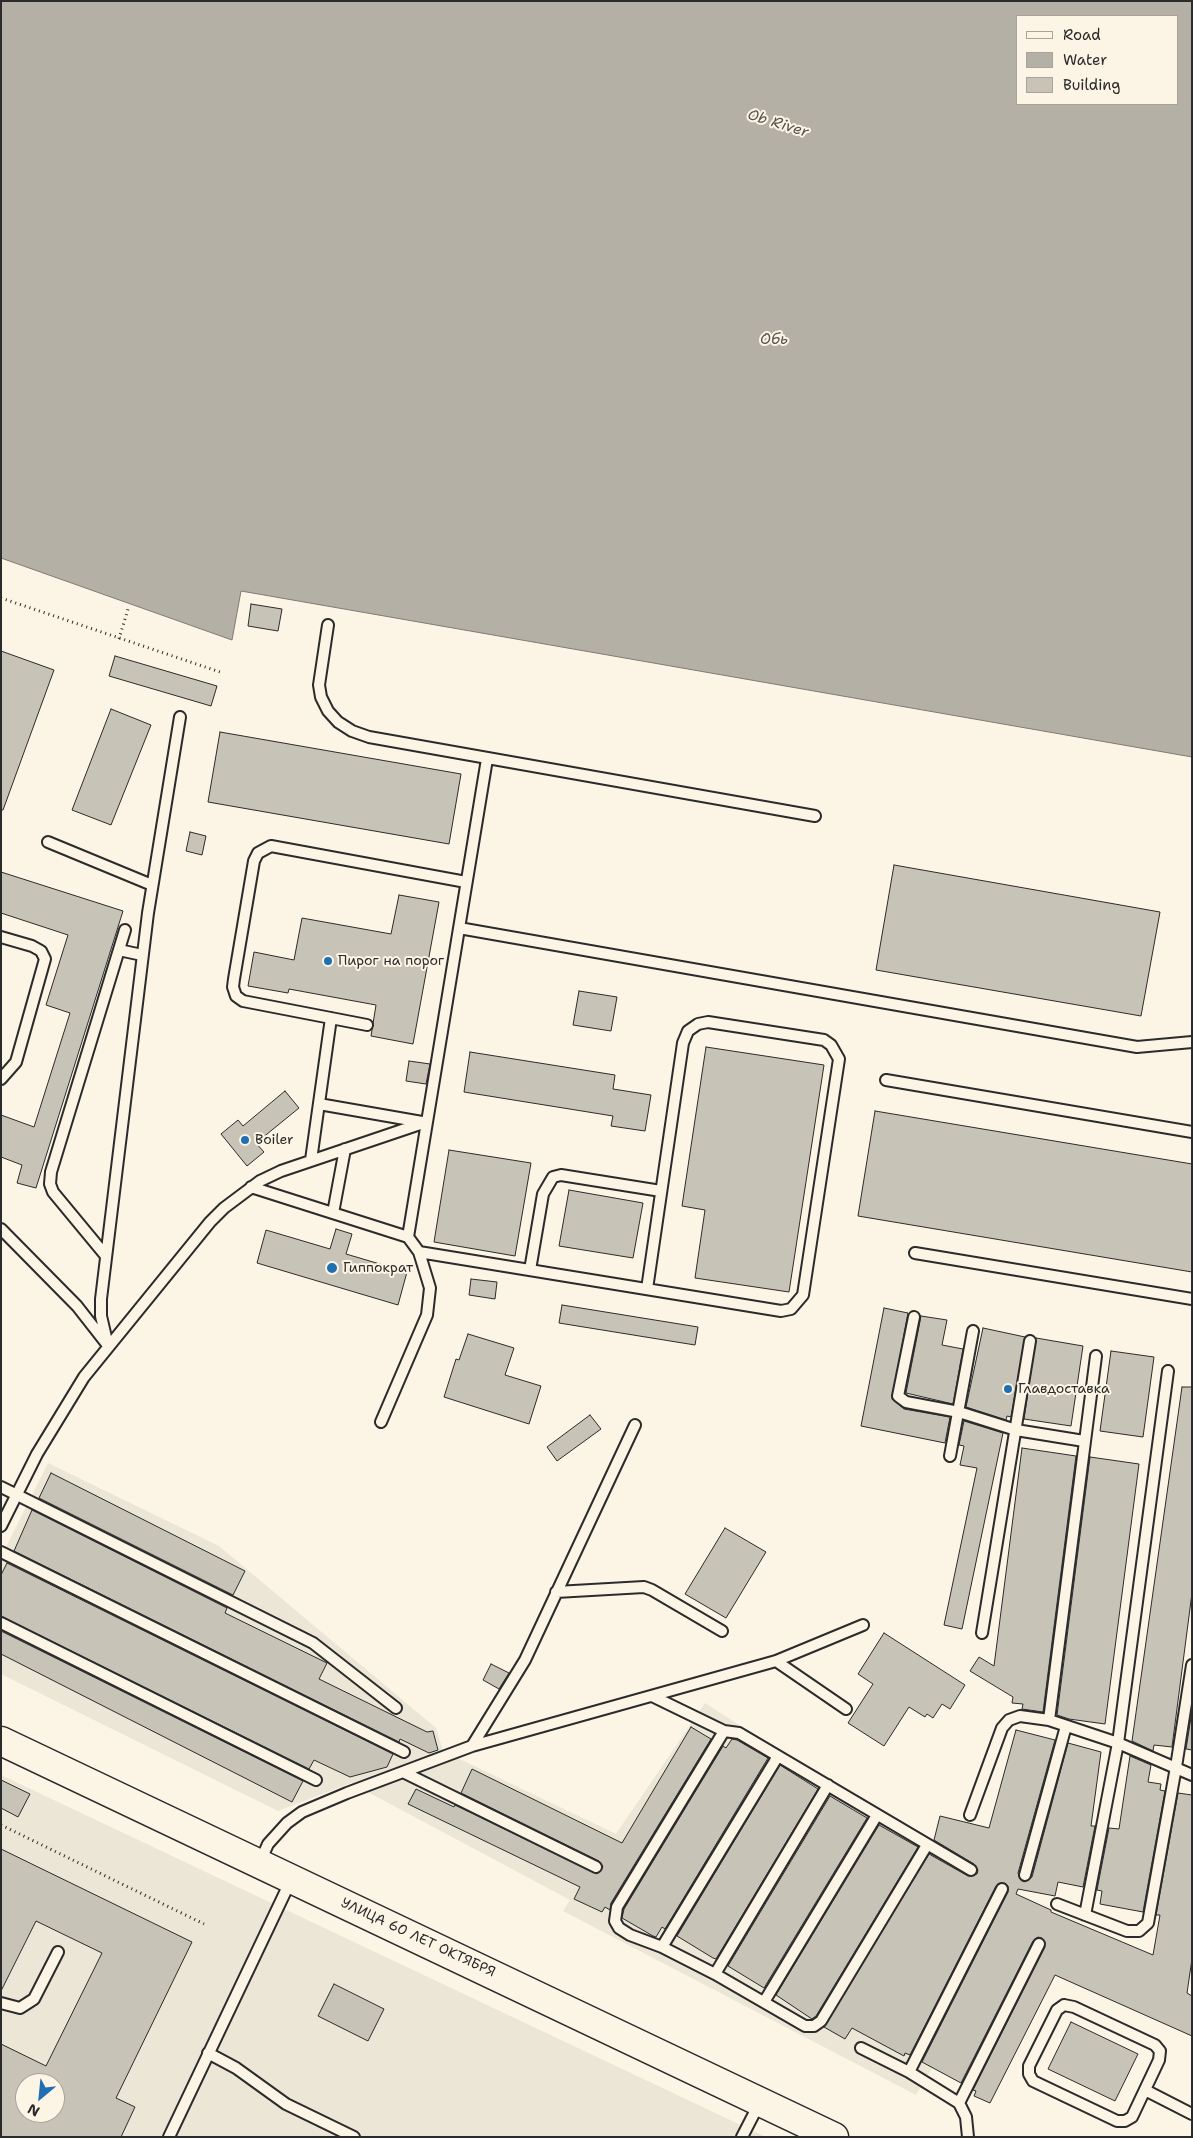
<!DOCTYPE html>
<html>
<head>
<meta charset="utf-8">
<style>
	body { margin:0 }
	#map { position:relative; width:1193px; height:2138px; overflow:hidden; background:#fcf5e5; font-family:"Shantell Sans",sans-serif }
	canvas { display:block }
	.frame { position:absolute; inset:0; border:2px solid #2b2b2b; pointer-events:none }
	.legend { position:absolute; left:1016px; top:15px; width:162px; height:90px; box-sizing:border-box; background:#fcf5e5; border:1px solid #a8a49b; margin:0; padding:6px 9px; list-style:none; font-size:15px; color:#2b2b2b }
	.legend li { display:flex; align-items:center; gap:10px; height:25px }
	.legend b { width:25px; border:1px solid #a8a49b }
	.north { position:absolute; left:15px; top:2073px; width:50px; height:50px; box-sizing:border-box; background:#fcf5e5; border:1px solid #a8a49b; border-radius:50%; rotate:208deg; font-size:14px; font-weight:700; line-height:20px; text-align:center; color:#2b2b2b }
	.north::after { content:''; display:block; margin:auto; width:18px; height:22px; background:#1f6fb2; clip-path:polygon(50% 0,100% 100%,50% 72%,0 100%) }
</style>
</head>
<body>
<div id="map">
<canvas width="1193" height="2138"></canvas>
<div class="frame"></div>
<ul class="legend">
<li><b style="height:6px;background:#fcf5e5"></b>Road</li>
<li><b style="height:14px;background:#b4b0a5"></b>Water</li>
<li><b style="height:14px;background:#c8c3b7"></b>Building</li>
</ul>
<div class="north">N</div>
</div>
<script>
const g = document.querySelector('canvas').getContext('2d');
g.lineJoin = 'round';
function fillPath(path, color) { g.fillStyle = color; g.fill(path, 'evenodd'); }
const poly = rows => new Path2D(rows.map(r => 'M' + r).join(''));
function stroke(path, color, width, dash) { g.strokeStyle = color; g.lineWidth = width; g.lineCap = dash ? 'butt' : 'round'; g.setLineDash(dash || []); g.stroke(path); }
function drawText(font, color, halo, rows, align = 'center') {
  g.font = font + ' "Shantell Sans",sans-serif'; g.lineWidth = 4; g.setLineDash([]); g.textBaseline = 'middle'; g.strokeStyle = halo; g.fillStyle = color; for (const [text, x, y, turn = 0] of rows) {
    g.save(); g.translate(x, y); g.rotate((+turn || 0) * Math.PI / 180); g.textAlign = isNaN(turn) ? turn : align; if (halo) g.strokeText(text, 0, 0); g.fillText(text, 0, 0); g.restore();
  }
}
fillPath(poly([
	[48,1463,219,1546,436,1728,443,1751,616,1834,705,1703,1027,1911,916,2095,563,1911,570,1900,351,1783,278,1811,1,1674,1,1557],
	[1,1775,766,2137,1,2137],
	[25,2083,55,2083,55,2113,25,2113]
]), '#ece6d7');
const water = poly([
	[1,1,1192,1,1192,757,241,591,232,640,1,558,1,1],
	[1017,16,1177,16,1177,104,1017,104,1017,16]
]);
fillPath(water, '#b4b0a5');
stroke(water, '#7d7b74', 1);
const building = poly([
	[251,604,282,609,278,631,248,626,251,604],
	[1,651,54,670,3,810,1,810,1,651],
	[115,656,217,686,211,706,109,676,115,656],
	[111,709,151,725,111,825,72,810,111,709],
	[220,732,461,774,449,844,208,802,220,732],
	[190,832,206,836,202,855,186,851,190,832],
	[894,865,1160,912,1141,1016,876,970,894,865],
	[1,872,123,911,36,1188,17,1183,22,1165,1,1157,1,1115,34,1127,70,1013,46,1005,68,935,1,913,1,872],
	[399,895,439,902,413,1044,371,1036,376,1005,289,989,288,993,248,986,254,952,294,960,302,918,391,934,399,895],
	[579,991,617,997,611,1031,573,1025,579,991],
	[706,1047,824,1065,789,1292,695,1278,705,1210,682,1206,706,1047],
	[470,1052,615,1075,613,1089,651,1095,645,1131,611,1126,613,1116,464,1092,470,1052],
	[409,1061,430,1064,426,1084,406,1081,409,1061],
	[285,1091,299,1108,256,1143,264,1152,247,1166,221,1134,238,1120,243,1126,285,1091],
	[875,1111,1192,1164,1192,1272,858,1216,875,1111],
	[449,1150,531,1163,515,1256,434,1242,449,1150],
	[569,1190,643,1203,633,1258,559,1246,569,1190],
	[336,1229,352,1234,346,1254,407,1272,398,1305,257,1263,266,1230,330,1249,336,1229],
	[471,1279,497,1282,495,1299,469,1295,471,1279],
	[562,1305,698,1327,695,1345,559,1323,562,1305],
	[884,1308,908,1313,892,1399,904,1409,950,1417,945,1443,861,1426,884,1308],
	[921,1316,947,1320,942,1345,963,1349,953,1404,906,1393,921,1316],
	[983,1328,1025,1337,1011,1417,1007,1416,1006,1420,966,1407,983,1328],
	[468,1334,514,1348,505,1375,541,1386,529,1424,444,1397,456,1359,459,1360,468,1334],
	[1036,1338,1083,1346,1071,1426,1024,1419,1036,1338],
	[1111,1351,1154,1357,1143,1437,1100,1431,1111,1351],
	[1182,1387,1192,1387,1192,1593,1172,1747,1154,1745,1153,1751,1132,1741,1182,1387],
	[590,1415,601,1429,557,1461,547,1447,590,1415],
	[964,1421,1003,1433,962,1629,944,1625,977,1468,960,1465,964,1446,959,1445,964,1421],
	[1022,1448,1076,1456,1043,1712,1022,1709,1023,1704,1012,1703,1013,1697,970,1671,979,1657,994,1666,1022,1448],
	[1090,1457,1139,1464,1105,1724,1069,1719,1057,1715,1090,1457],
	[51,1473,245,1571,233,1595,39,1498,51,1473],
	[32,1510,227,1608,225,1613,327,1663,319,1679,427,1732,433,1731,438,1750,429,1753,400,1739,399,1742,14,1551,32,1510],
	[725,1528,766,1552,726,1618,685,1594,725,1528],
	[7,1563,393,1754,387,1767,350,1777,314,1760,309,1769,1,1616,1,1575,7,1563],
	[1,1631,303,1781,292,1802,1,1654,1,1631],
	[884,1633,965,1685,950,1709,942,1704,933,1718,927,1714,925,1717,909,1707,884,1746,848,1723,873,1684,858,1674,884,1633],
	[491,1664,509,1673,499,1689,483,1680,491,1664],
	[1192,1711,1192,1750,1186,1749,1192,1711],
	[691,1727,711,1739,611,1903,610,1910,605,1907,602,1912,574,1899,580,1887,408,1804,416,1789,454,1807,455,1805,597,1874,603,1867,599,1861,461,1793,472,1769,622,1843,691,1727],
	[1016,1730,1055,1740,1018,1873,1020,1879,1024,1882,1032,1877,1068,1743,1101,1752,1091,1826,1095,1826,1083,1887,1058,1882,1055,1896,1018,1889,1016,1894,1051,1910,1051,1912,1153,1955,1160,1915,1156,1915,1178,1793,1192,1795,1192,1959,1187,1993,1192,1996,1192,2036,1055,1975,990,2103,974,2096,976,2091,973,2090,1045,1947,1042,1938,1038,1937,1033,1941,961,2083,922,2062,1008,1892,1008,1886,1005,1883,996,1886,910,2055,905,2053,904,2056,852,2028,845,2039,824,2027,929,1854,968,1876,977,1874,978,1870,974,1864,934,1840,940,1816,989,1828,1016,1730],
	[732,1739,737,1740,768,1758,665,1929,662,1927,656,1937,653,1936,622,1918,624,1909,723,1746,726,1748,732,1739],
	[1130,1756,1151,1765,1148,1782,1161,1784,1160,1790,1165,1791,1143,1912,1100,1904,1102,1891,1097,1890,1109,1828,1119,1829,1130,1756],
	[780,1765,818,1789,716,1959,713,1958,677,1936,780,1765],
	[1,1780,30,1794,18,1817,1,1808,1,1780],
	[830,1796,867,1818,764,1988,728,1966,830,1796],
	[879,1825,918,1847,816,2016,812,2019,776,1995,879,1825],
	[1,1849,192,1942,116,2098,135,2107,121,2137,1,2137,1,2044,46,2066,102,1953,36,1921,1,1991,1,1849],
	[25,2083,55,2083,55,2113,25,2113,25,2083],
	[334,1984,384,2009,368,2041,318,2016,334,1984],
	[1071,2022,1138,2054,1115,2101,1048,2069,1071,2022]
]);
fillPath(building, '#c8c3b7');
stroke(building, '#2b2b2b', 1);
const service = poly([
	[328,625,319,685,321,697,328,711,338,722,352,731,369,737,815,816],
	[48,842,152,885],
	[459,928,1137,1047,1192,1042],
	[1,937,32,946,41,951,45,959,16,1062,1,1079],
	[119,950,142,955],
	[367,1025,243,1001,236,996,233,987,234,979,254,861,258,853,271,846,466,882],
	[886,1080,1192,1132],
	[319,1104,422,1122],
	[311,1160,331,1018],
	[251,1187,408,1237,419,1252,781,1311,791,1309,803,1295,839,1059,831,1045,824,1040,708,1022,698,1024,688,1031,683,1043,647,1289],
	[333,1213,345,1149],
	[1,1229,77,1306,106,1343],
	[408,1237,487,759],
	[915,1253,1192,1299],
	[106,1256,53,1192,50,1184,51,1172,125,930],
	[530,1270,543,1194,553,1177,561,1175,661,1191],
	[914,1317,898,1396,906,1402,959,1412,1016,1430,1084,1441],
	[108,1346,101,1316,101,1299,148,913,180,717],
	[1096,1356,1049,1720,1118,1743,1192,1775],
	[381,1422,427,1315,430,1288,419,1252],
	[950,1456,973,1331],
	[1,1487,313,1643,396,1708],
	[1,1526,37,1454,84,1377,210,1222,224,1208,260,1181,281,1171,426,1122],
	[1,1552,404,1752],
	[556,1592,644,1587,652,1590,722,1631],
	[1,1623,316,1780],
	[982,1633,1030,1341],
	[776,1661,846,1709],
	[652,1696,724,1731,739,1733,971,1870],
	[724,1731,617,1907,615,1921,619,1928,630,1935,662,1947,715,1974,805,2026,814,2026,821,2021,927,1845],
	[472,1746,525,1660,635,1425],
	[403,1772,596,1867],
	[970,1815,1002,1728,1009,1720,1020,1716,1049,1720],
	[260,1862,268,1844,287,1823,302,1812,347,1793,472,1746,776,1661,863,1625],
	[1025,1875,1066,1726],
	[1057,1904,1127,1931,1139,1931,1148,1923,1176,1767,1192,1665],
	[1085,1915,1118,1743,1168,1371],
	[662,1947,778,1756],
	[715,1974,828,1785],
	[764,2002,877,1815],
	[1,2003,20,2008,34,1999,58,1952],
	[1064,2005,1074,2007,1155,2045,1160,2051,1159,2060,1132,2117,1125,2121,1117,2121,1033,2081,1029,2074,1029,2066,1057,2010,1064,2005],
	[861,2048,909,2072,959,2103,966,2117,968,2137],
	[208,2053,236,2068,286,2104,354,2137],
	[909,2072,1002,1889],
	[1145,2090,1192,2114],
	[959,2103,1039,1944],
	[169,2137,291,1880],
	[742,2137,760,2102]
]);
const secondary = poly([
	[1,1741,834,2137]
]);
stroke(service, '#2b2b2b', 14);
stroke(secondary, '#2b2b2b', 31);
stroke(poly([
	[1,598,220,672],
	[119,639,128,609],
	[1,1825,204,1924]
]), '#2b2b2b', 3, [1, 4]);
stroke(service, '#fcf5e5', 10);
stroke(secondary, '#fcf5e5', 28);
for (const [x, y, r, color] of [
	[328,961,5,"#1f6fb2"],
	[245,1140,5,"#1f6fb2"],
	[332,1268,6,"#1f6fb2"],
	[1008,1389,5,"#1f6fb2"]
]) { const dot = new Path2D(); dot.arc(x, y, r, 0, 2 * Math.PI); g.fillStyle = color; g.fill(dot); stroke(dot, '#fcf5e5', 2); }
drawText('14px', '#2b2b2b', '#fcf5e5', [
	["Пирог на порог",338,961],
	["Boiler",255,1140],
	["Гиппократ",343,1268],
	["Главдоставка",1018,1389]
], 'left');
drawText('14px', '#2b2b2b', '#fcf5e5', [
	["УЛИЦА 60 ЛЕТ ОКТЯБРЯ",418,1938,25]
]);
drawText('italic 15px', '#545350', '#fcf5e5', [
	["Ob River",778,124,17],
	["Обь",774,340]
]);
</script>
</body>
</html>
